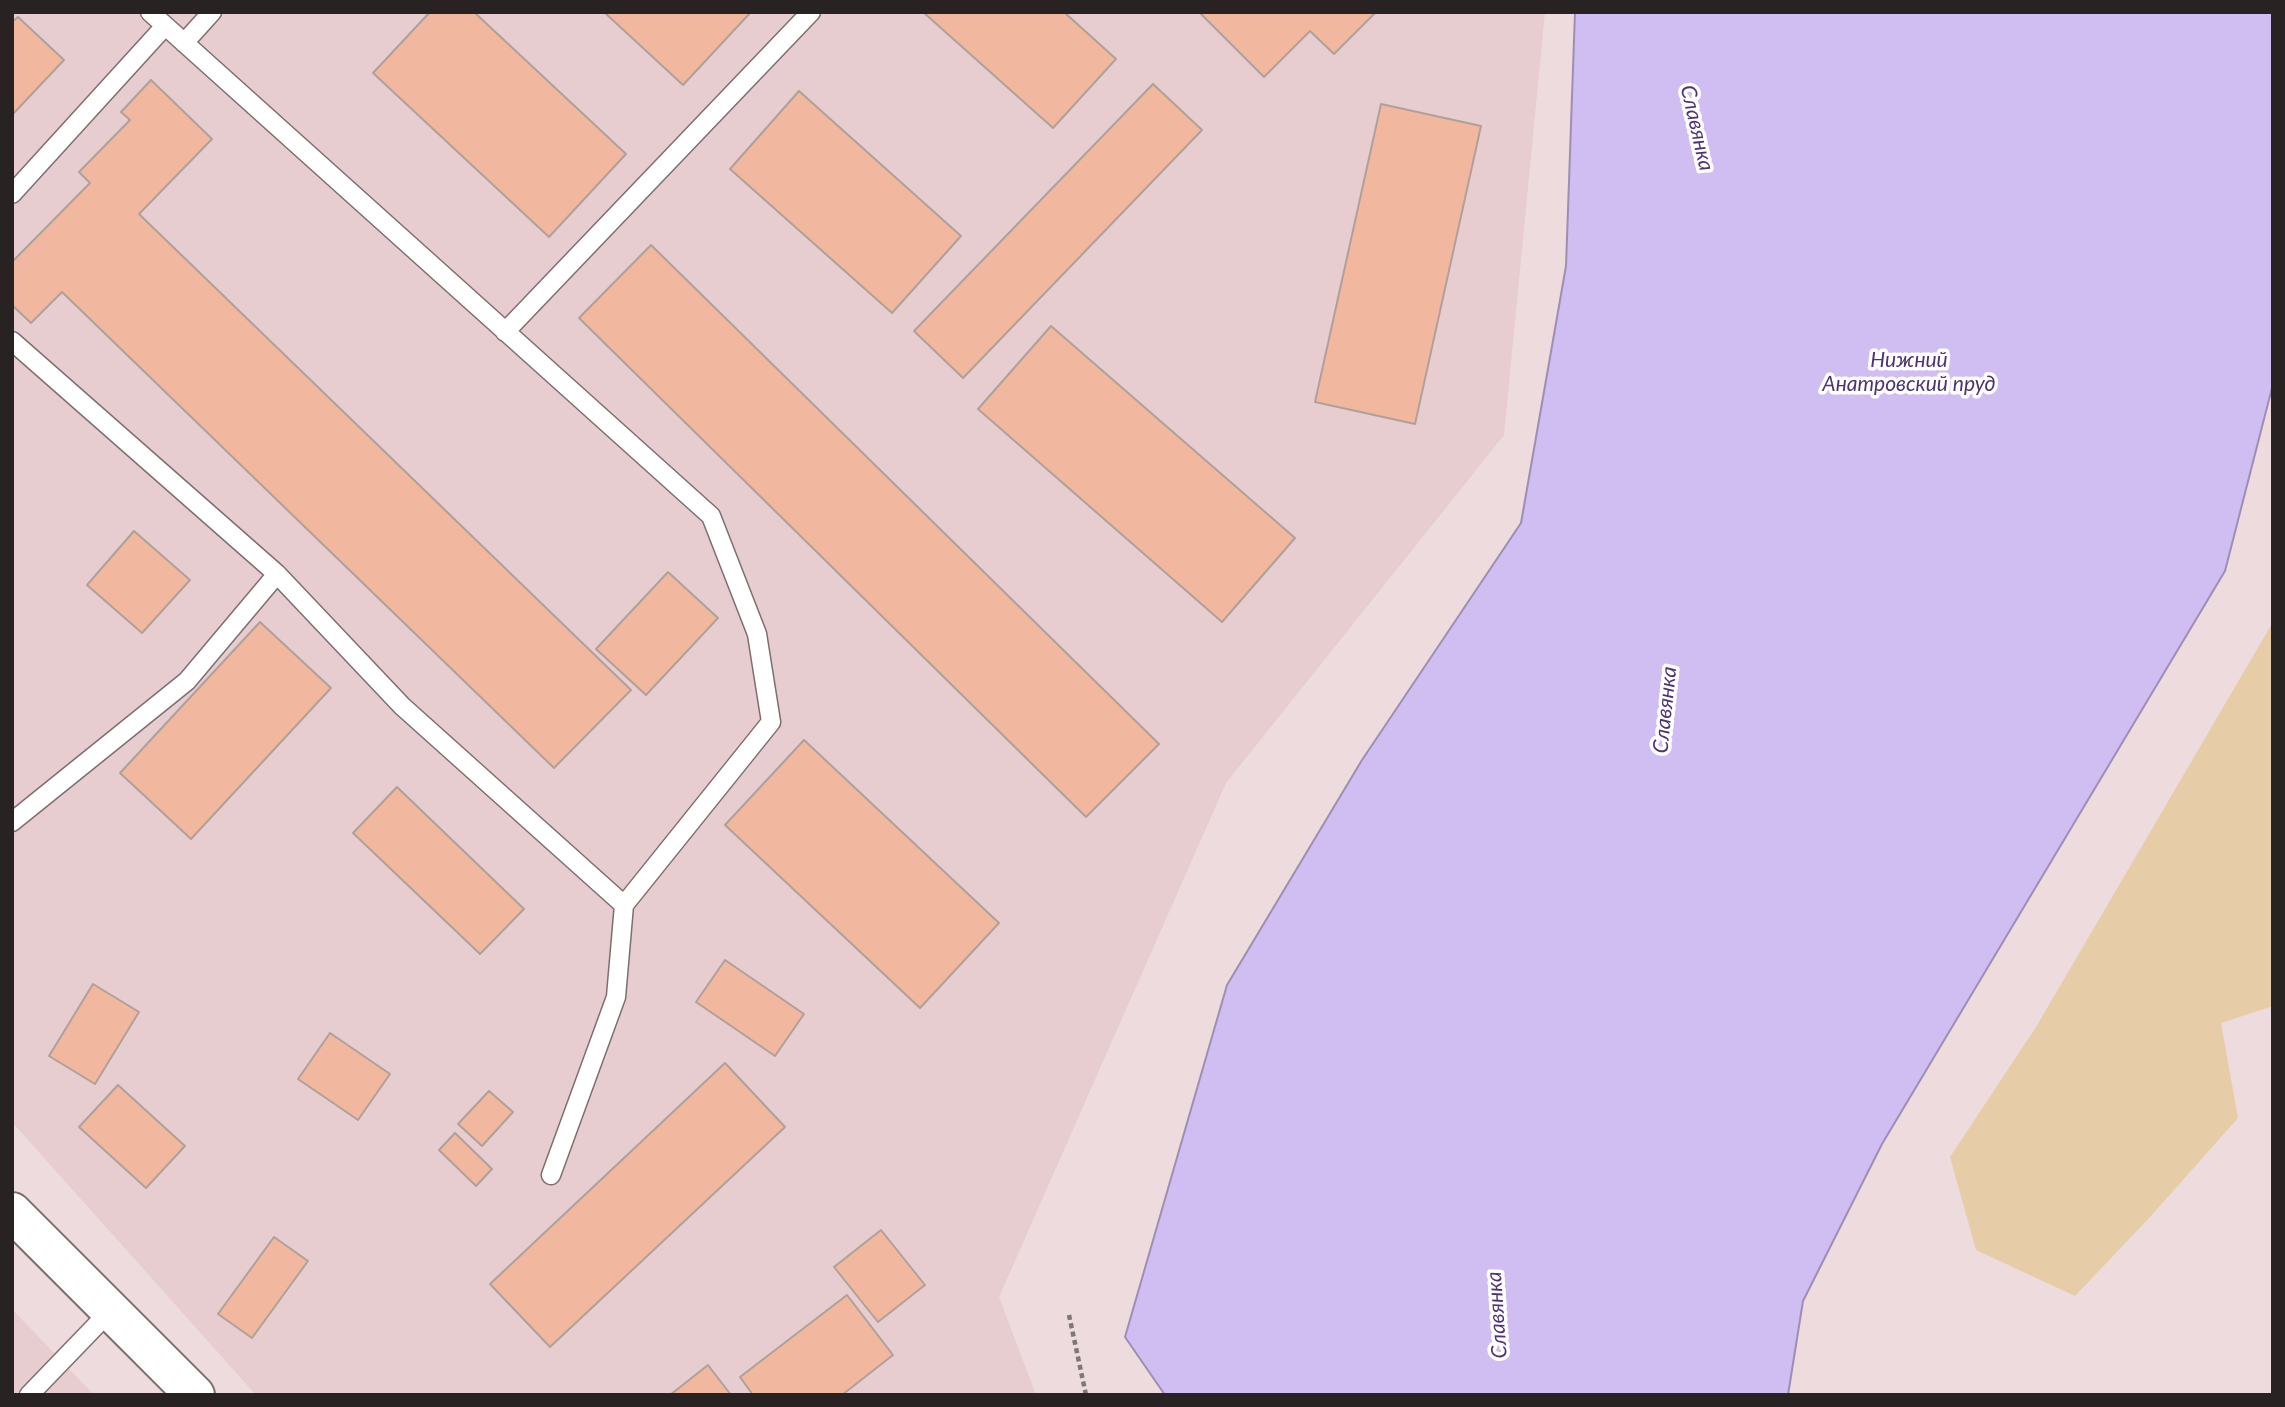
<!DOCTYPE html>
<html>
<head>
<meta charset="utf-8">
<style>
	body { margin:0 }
	#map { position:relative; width:2285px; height:1407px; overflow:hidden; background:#eddbdd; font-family:Lato,sans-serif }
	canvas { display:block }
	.frame { position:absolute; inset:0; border:14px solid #282222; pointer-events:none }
</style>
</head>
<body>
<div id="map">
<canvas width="2285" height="1407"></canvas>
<div class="frame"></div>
</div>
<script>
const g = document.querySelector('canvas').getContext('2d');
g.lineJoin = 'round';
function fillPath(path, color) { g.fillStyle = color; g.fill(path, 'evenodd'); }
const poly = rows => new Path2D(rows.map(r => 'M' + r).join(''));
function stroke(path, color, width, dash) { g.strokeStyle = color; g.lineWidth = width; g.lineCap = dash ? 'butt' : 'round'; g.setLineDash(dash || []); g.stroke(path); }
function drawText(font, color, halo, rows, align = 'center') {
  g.font = font + ' Lato,sans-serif'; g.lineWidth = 7; g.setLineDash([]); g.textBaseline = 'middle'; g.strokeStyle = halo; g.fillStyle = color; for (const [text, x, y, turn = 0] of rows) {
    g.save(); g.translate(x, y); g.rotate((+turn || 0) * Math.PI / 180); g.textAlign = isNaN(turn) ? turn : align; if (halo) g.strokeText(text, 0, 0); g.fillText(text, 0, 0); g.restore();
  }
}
fillPath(poly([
	[12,12,1545,12,1504,435,1226,783,999,1297,1036,1395,256,1395,12,1122],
	[12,1309,94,1395,12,1395]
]), '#e7cdcf');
fillPath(poly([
	[2273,622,2273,1006,2221,1023,2238,1118,2150,1217,2075,1296,1976,1250,1950,1157,2036,1027]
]), '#e7cda7');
const water = poly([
	[1575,12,2273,12,2273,384,2225,571,1882,1144,1803,1301,1788,1395,1165,1395,1125,1337,1227,985,1362,760,1521,523,1566,266,1575,12]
]);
fillPath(water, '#d0bdf1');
stroke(water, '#9e8eb3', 2);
const building = poly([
	[430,12,474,12,626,154,549,237,373,73,430,12],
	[604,12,751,12,683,85,604,12],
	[923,12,1064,12,1116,59,1053,128,923,12],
	[1199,12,1376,12,1334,54,1310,31,1264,77,1199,12],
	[18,17,64,60,12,115,12,22,18,17],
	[151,80,212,139,139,214,631,690,554,768,62,292,31,323,12,305,12,262,90,183,79,172,130,120,121,112,151,80],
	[1153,84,1202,130,963,378,914,331,1153,84],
	[799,91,961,236,892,313,730,169,799,91],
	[1381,104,1481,126,1415,424,1315,402,1381,104],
	[651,245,1159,744,1086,817,579,318,651,245],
	[1051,326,1295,538,1222,622,978,409,1051,326],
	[134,531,190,580,142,633,87,585,134,531],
	[668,572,718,618,646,695,596,649,668,572],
	[260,622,331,688,191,839,120,773,260,622],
	[804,740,999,923,920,1008,725,825,804,740],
	[397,787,524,909,480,954,353,833,397,787],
	[725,960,804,1014,775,1056,696,1002,725,960],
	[93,984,139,1012,95,1084,49,1056,93,984],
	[330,1033,390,1074,358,1120,298,1079,330,1033],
	[725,1063,785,1127,550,1347,490,1284,725,1063],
	[118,1085,185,1146,146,1188,79,1127,118,1085],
	[489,1091,513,1112,482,1146,458,1124,489,1091],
	[455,1133,492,1169,476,1186,439,1150,455,1133],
	[881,1230,925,1285,878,1322,834,1267,881,1230],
	[274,1237,308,1261,252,1338,218,1314,274,1237],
	[847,1295,893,1355,842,1395,753,1395,740,1377,847,1295],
	[708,1365,731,1395,670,1395,708,1365]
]);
fillPath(building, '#f1b89f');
stroke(building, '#b0a09a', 2);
const service = poly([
	[150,12,711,516,757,634,771,722,624,905],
	[184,43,212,12],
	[12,194,165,26],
	[505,332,811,12],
	[12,341,277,574],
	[12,822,187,681,277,574,402,706,624,905,616,997,551,1175],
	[29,1395,111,1310]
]);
const tertiary = poly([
	[12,1212,195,1395]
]);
stroke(service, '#7e6e70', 21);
stroke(tertiary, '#7e6e70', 42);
stroke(poly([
	[1069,1315,1086,1395]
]), '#817677', 4.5, [5, 3.5]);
stroke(service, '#fff', 18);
stroke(tertiary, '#fff', 38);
drawText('italic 21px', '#4d3371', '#fff', [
	["Славянка",1697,128,77],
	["Нижний",1909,360],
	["Анатровский пруд",1909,384],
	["Славянка",1665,710,-84],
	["Славянка",1497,1315,-94]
]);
</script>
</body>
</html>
